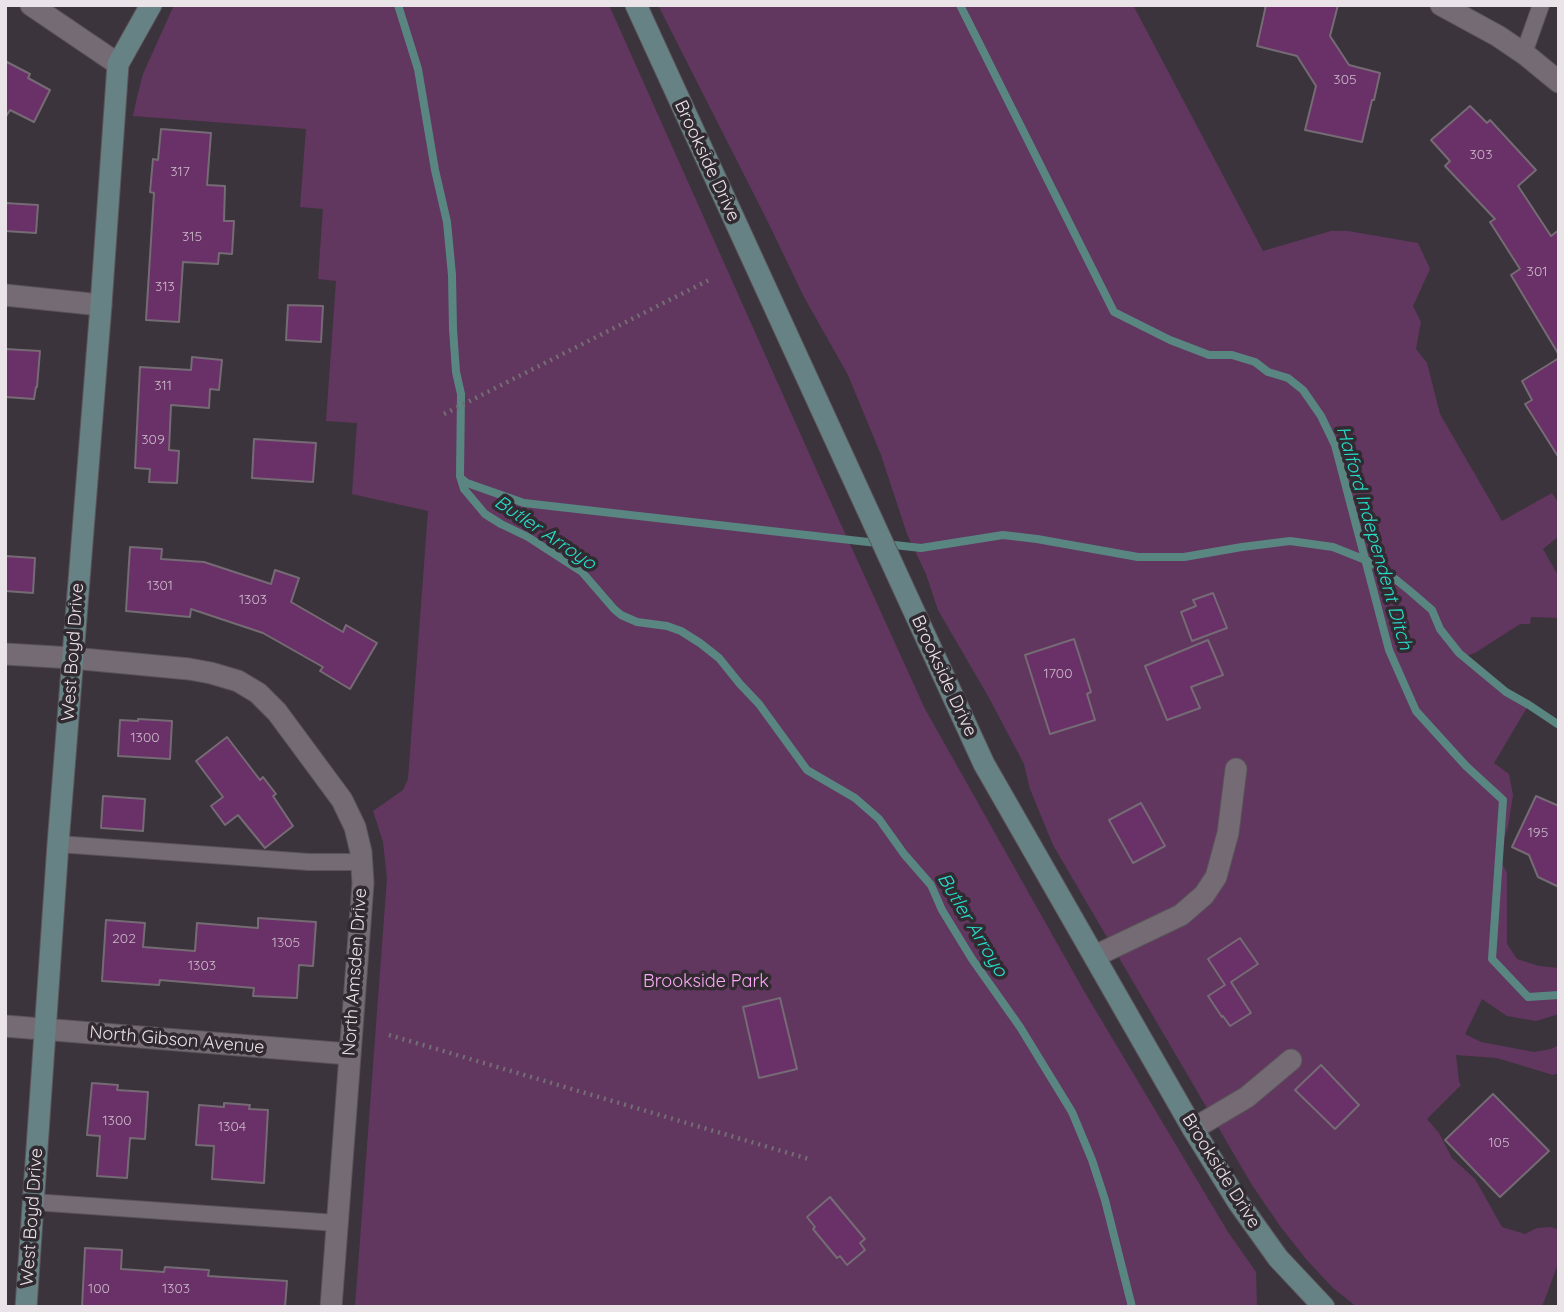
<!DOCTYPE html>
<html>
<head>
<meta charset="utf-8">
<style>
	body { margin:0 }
	#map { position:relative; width:1564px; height:1312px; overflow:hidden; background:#3c343c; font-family:Quicksand,sans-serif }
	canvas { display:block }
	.frame { position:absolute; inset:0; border:7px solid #eae4e9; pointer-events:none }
</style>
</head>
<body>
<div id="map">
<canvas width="1564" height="1312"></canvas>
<div class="frame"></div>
</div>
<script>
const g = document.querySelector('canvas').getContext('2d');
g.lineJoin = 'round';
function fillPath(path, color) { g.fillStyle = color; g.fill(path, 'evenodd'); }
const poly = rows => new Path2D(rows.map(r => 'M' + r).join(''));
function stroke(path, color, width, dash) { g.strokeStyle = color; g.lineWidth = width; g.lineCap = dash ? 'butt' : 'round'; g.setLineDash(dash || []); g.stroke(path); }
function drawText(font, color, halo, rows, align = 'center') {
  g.font = font + ' Quicksand,sans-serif'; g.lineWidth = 7; g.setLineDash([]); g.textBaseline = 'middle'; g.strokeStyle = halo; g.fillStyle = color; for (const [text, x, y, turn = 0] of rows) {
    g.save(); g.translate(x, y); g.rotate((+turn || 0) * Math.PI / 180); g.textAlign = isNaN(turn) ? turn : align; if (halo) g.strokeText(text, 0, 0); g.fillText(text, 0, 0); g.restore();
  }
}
fillPath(poly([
	[174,5,609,5,829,498,925,709,1084,991,1228,1232,1256,1272,1257,1307,355,1307,387,878,383,842,373,811,403,790,408,779,428,511,352,494,357,423,326,421,336,281,318,279,323,209,300,207,306,129,133,116,137,97,143,74],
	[658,5,1133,5,1263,251,1331,231,1348,231,1418,243,1430,269,1413,306,1421,322,1416,349,1427,363,1440,414,1502,521,1552,493,1559,504,1559,536,1543,549,1559,577,1559,618,1531,617,1530,624,1520,624,1475,653,1466,656,1528,706,1494,763,1509,774,1513,795,1508,827,1498,856,1507,873,1507,944,1517,959,1539,966,1559,968,1559,1014,1536,1021,1507,1016,1482,999,1465,1034,1481,1042,1534,1052,1551,1049,1559,1045,1559,1073,1553,1075,1497,1058,1456,1055,1459,1082,1461,1085,1427,1119,1439,1133,1452,1158,1475,1179,1502,1227,1525,1234,1537,1228,1551,1227,1559,1230,1559,1261,1542,1307,1357,1307,1333,1288,1306,1259,1280,1226,1252,1185,1053,845,1030,789,1024,764,988,696,938,610,926,574,907,534,881,455,848,375,804,297,766,218]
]), '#61375f');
stroke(poly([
	[398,5,418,69,435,170,447,222,452,275,453,329,456,372,461,394,460,476,464,489,485,514,501,524,528,537,582,572,614,609,621,615,637,622,667,626,681,631,700,643,719,658,740,684,759,704,807,770,855,798,879,819,904,854,931,885,942,910,972,959,1020,1027,1072,1112,1092,1160,1105,1200,1132,1307],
	[960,5,1114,312,1170,340,1209,355,1232,355,1255,362,1268,372,1288,378,1303,390,1321,416,1335,445,1389,650,1416,711,1466,766,1503,800,1492,959,1528,997,1559,995],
	[462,479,467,483,524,503,921,548,1003,535,1037,539,1138,557,1184,557,1242,547,1290,541,1333,547,1368,561,1389,574,1410,591,1432,610,1440,629,1459,653,1506,692,1529,705,1559,725]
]), '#5a8682', 8);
const building = poly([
	[1266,5,1338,5,1330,36,1349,65,1380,73,1374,100,1372,100,1362,142,1305,130,1316,86,1297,56,1257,46,1266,5],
	[5,61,30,74,28,78,50,90,34,122,10,110,5,118,5,61],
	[1470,106,1487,123,1490,120,1536,170,1518,186,1551,236,1559,230,1559,355,1511,275,1520,269,1490,222,1495,219,1445,166,1450,161,1431,140,1470,106],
	[161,129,211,133,207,185,225,186,224,221,234,221,232,254,219,253,218,264,183,262,179,322,146,320,154,193,150,192,153,159,158,160,161,129],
	[5,203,38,205,36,233,5,231,5,203],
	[288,305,323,306,321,342,286,340,288,305],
	[5,349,40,351,37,387,36,387,34,399,5,397,5,349],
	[192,357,222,360,219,390,210,389,209,408,171,405,169,450,179,451,177,483,149,482,150,469,135,468,140,367,191,370,192,357],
	[1559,358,1559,458,1525,404,1532,400,1522,381,1559,358],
	[254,439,316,443,313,482,252,478,254,439],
	[130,547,162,549,161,559,204,562,271,584,275,570,299,578,291,602,343,632,346,625,377,643,350,689,320,671,323,667,263,633,191,609,190,617,126,611,130,547],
	[5,556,35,558,33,593,5,591,5,556],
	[1213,593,1227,628,1192,641,1181,612,1196,606,1193,600,1213,593],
	[1074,639,1091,692,1087,694,1095,720,1050,734,1025,655,1074,639],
	[1208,640,1223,675,1191,687,1200,708,1167,720,1145,666,1208,640],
	[138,719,172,721,170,759,118,756,120,720,138,721,138,719],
	[227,737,260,780,263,777,276,794,273,796,293,826,265,848,238,815,225,825,211,806,223,797,196,761,227,737],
	[103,796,145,799,143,831,101,828,103,796],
	[1536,796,1559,806,1559,887,1538,877,1529,855,1512,847,1536,796],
	[1141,803,1165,846,1133,863,1109,820,1141,803],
	[258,918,316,922,313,966,299,965,297,998,253,996,254,988,160,980,159,985,102,981,106,920,145,923,143,947,195,951,197,923,258,928,258,918],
	[1240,938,1258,964,1231,982,1251,1013,1230,1026,1223,1016,1222,1017,1208,996,1225,985,1208,959,1240,938],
	[780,998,797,1069,759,1078,743,1007,780,998],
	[1321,1065,1359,1105,1335,1129,1295,1090,1321,1065],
	[92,1083,118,1085,117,1090,148,1092,145,1139,130,1138,127,1178,97,1176,100,1136,87,1135,92,1083],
	[1493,1094,1549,1151,1500,1197,1445,1140,1493,1094],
	[224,1103,250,1105,249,1109,268,1110,264,1183,212,1179,214,1146,196,1145,199,1105,224,1107,224,1103],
	[830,1197,865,1239,860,1243,865,1250,847,1265,840,1256,837,1258,813,1229,815,1227,807,1217,830,1197],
	[85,1248,122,1250,121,1269,164,1272,165,1267,209,1270,208,1276,287,1281,285,1307,82,1307,85,1248]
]);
fillPath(building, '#693167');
stroke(building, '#756b74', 2);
const lane = poly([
	[1524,53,1541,5],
	[58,844,309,862,361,862],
	[33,1202,337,1223]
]);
const street = poly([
	[31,5,118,64],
	[1441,5,1498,36,1526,55,1559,82],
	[5,295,101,305],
	[5,654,72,658,189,669,211,673,238,681,258,693,277,712,342,800,355,827,361,852,363,883,331,1307],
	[1095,956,1181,915,1204,895,1216,877,1228,833,1236,769],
	[5,1026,349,1054],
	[1193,1129,1247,1097,1291,1060]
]);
const secondary = poly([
	[636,5,984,764,1193,1129,1238,1202,1278,1258,1324,1307],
	[26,1307,58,844,101,305,118,64,151,5]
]);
stroke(lane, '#5b535a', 18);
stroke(street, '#5b535a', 23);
stroke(secondary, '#5b535a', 23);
stroke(poly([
	[444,414,709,280],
	[389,1035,812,1160]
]), '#746d74', 4.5, [2, 5]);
stroke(lane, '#746b74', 16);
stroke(street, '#746b74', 21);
stroke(secondary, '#668284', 21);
drawText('14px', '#cab7c8', null, [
	["305",1345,80],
	["303",1481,155],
	["317",180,172],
	["315",192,237],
	["301",1537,272],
	["313",165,287],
	["311",163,386],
	["309",153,440],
	["1301",160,586],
	["1303",253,600],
	["1700",1058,674],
	["1300",145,738],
	["195",1538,833],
	["202",124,939],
	["1305",286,943],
	["1303",202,966],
	["1300",117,1121],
	["1304",232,1127],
	["105",1499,1143],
	["100",99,1289],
	["1303",176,1289]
]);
drawText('18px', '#eae4e9', '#322a31', [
	["Brookside Drive",707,161,65],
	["West Boyd Drive",73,652,-86],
	["Brookside Drive",944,676,65],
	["North Amsden Drive",355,972,-86],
	["North Gibson Avenue",177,1040,5],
	["Brookside Drive",1221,1171,58],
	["West Boyd Drive",32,1217,-86]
]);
drawText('18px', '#fea9f8', '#322a31', [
	["Brookside Park",706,982]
]);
drawText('italic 19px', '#24e0cd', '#322a31', [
	["Butler Arroyo",545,533,34],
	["Halford Independent Ditch",1374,538,74],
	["Butler Arroyo",972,925,59]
]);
</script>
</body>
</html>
